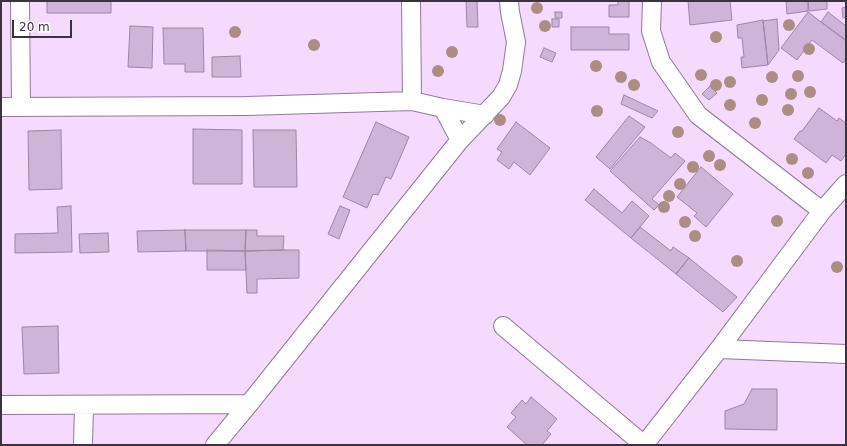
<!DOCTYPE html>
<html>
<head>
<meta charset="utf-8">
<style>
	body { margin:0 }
	#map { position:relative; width:847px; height:446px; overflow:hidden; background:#f5dafe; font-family:"DejaVu Sans",sans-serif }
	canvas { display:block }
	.frame { position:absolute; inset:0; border:2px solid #3b313f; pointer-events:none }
	.scale { position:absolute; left:12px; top:20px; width:60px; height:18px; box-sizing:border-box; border:2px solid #3b313f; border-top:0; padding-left:5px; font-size:12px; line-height:14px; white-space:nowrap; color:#3b313f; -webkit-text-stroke:3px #fff; paint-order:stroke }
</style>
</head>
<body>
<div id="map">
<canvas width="847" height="446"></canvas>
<div class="frame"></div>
<div class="scale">20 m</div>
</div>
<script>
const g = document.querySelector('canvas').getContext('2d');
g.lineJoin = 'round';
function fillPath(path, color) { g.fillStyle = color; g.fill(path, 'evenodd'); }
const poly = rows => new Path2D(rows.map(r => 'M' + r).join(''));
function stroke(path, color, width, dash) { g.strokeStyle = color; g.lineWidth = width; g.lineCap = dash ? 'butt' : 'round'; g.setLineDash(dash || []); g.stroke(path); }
const building = poly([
	[47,1,111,1,111,13,47,13,47,1],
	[466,1,477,1,478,27,467,27,466,1],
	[618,1,629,1,629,17,609,17,609,5,618,5,618,1],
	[688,1,730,1,732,20,690,25,688,1],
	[786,1,808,1,808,11,787,14,786,1],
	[808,1,827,1,827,9,809,11,808,1],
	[846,7,846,17,843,18,842,8,846,7],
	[555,12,562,12,562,18,555,18,555,12],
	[808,12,846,41,846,59,843,63,812,40,797,60,781,48,808,12],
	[828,12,846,26,846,40,821,22,828,12],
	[552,19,559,19,559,27,552,27,552,19],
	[777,19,779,50,768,65,763,21,777,19],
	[763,20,768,65,742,68,741,57,744,57,742,38,738,38,737,25,763,20],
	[130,26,153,27,152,68,128,67,130,26],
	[571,27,609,27,609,34,629,34,629,50,571,50,571,27],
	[163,28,203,28,204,72,185,72,185,64,164,64,163,28],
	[544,48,556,53,552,62,540,57,544,48],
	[240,56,241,77,212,77,212,57,240,56],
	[710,86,717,93,709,100,702,94,710,86],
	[624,95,658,111,652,118,621,104,624,95],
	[819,108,837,121,839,118,846,123,846,154,841,161,832,155,826,163,794,139,800,131,802,131,819,108],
	[629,116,645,127,610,169,596,157,629,116],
	[376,122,409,137,391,179,386,177,378,195,373,194,367,208,343,197,376,122],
	[516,122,550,148,530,175,514,162,509,169,497,160,502,152,497,149,516,122],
	[193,129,242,130,242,184,193,184,193,129],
	[61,130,62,189,29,190,28,131,61,130],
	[253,130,296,130,297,187,254,187,253,130],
	[640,137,651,143,671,158,675,153,685,161,652,199,659,205,654,210,610,171,640,137],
	[701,167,733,194,706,227,694,216,697,213,677,197,701,167],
	[594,189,622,213,632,201,649,216,631,238,585,200,594,189],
	[71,206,72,252,15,253,15,234,58,233,57,207,71,206],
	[340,206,350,210,339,239,328,234,340,206],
	[640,227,671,251,673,247,689,258,676,274,631,238,640,227],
	[185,230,246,230,245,251,186,251,185,230],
	[185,230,186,251,138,252,137,231,185,230],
	[246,230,257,230,257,236,284,236,283,250,245,251,246,230],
	[108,233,109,252,80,253,79,234,108,233],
	[207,250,245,251,246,270,207,270,207,250],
	[283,250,299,250,299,278,257,279,257,293,247,293,245,251,283,250],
	[689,258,737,297,723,312,676,274,689,258],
	[58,326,59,373,24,374,22,327,58,326],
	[752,389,777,389,777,430,725,429,725,411,744,404,752,389],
	[531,397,557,419,547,431,551,434,542,445,527,445,507,427,516,417,511,413,522,400,526,404,531,397]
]);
fillPath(building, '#ceb4d7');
stroke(building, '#9e85a6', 1);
const street = poly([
	[20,1,21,106],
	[411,1,412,101],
	[652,1,651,31,661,62,698,115,822,211],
	[1,107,247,106,412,101,443,108,485,115],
	[443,108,460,140],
	[503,326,644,445],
	[719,349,846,354],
	[1,405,249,404],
	[83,445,84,405],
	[215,445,249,404,460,140,501,97,508,85,512,71,516,42,510,12,509,1],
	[644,445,719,349,822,211,846,184]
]);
stroke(street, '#92799a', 20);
stroke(street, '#fff', 18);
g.fillStyle = '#aa8e84';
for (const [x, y] of [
	[537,8],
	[789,25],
	[545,26],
	[235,32],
	[716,37],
	[314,45],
	[809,49],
	[452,52],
	[596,66],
	[438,71],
	[701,75],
	[798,76],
	[621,77],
	[772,77],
	[730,82],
	[634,85],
	[716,85],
	[810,92],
	[791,94],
	[762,100],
	[730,105],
	[788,110],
	[597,111],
	[500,120],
	[755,123],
	[678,132],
	[709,156],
	[792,159],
	[720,165],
	[693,167],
	[808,173],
	[680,184],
	[669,196],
	[664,207],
	[777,221],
	[685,222],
	[695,236],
	[737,261],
	[837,267]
]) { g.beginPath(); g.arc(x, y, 6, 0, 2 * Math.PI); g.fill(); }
</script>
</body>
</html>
